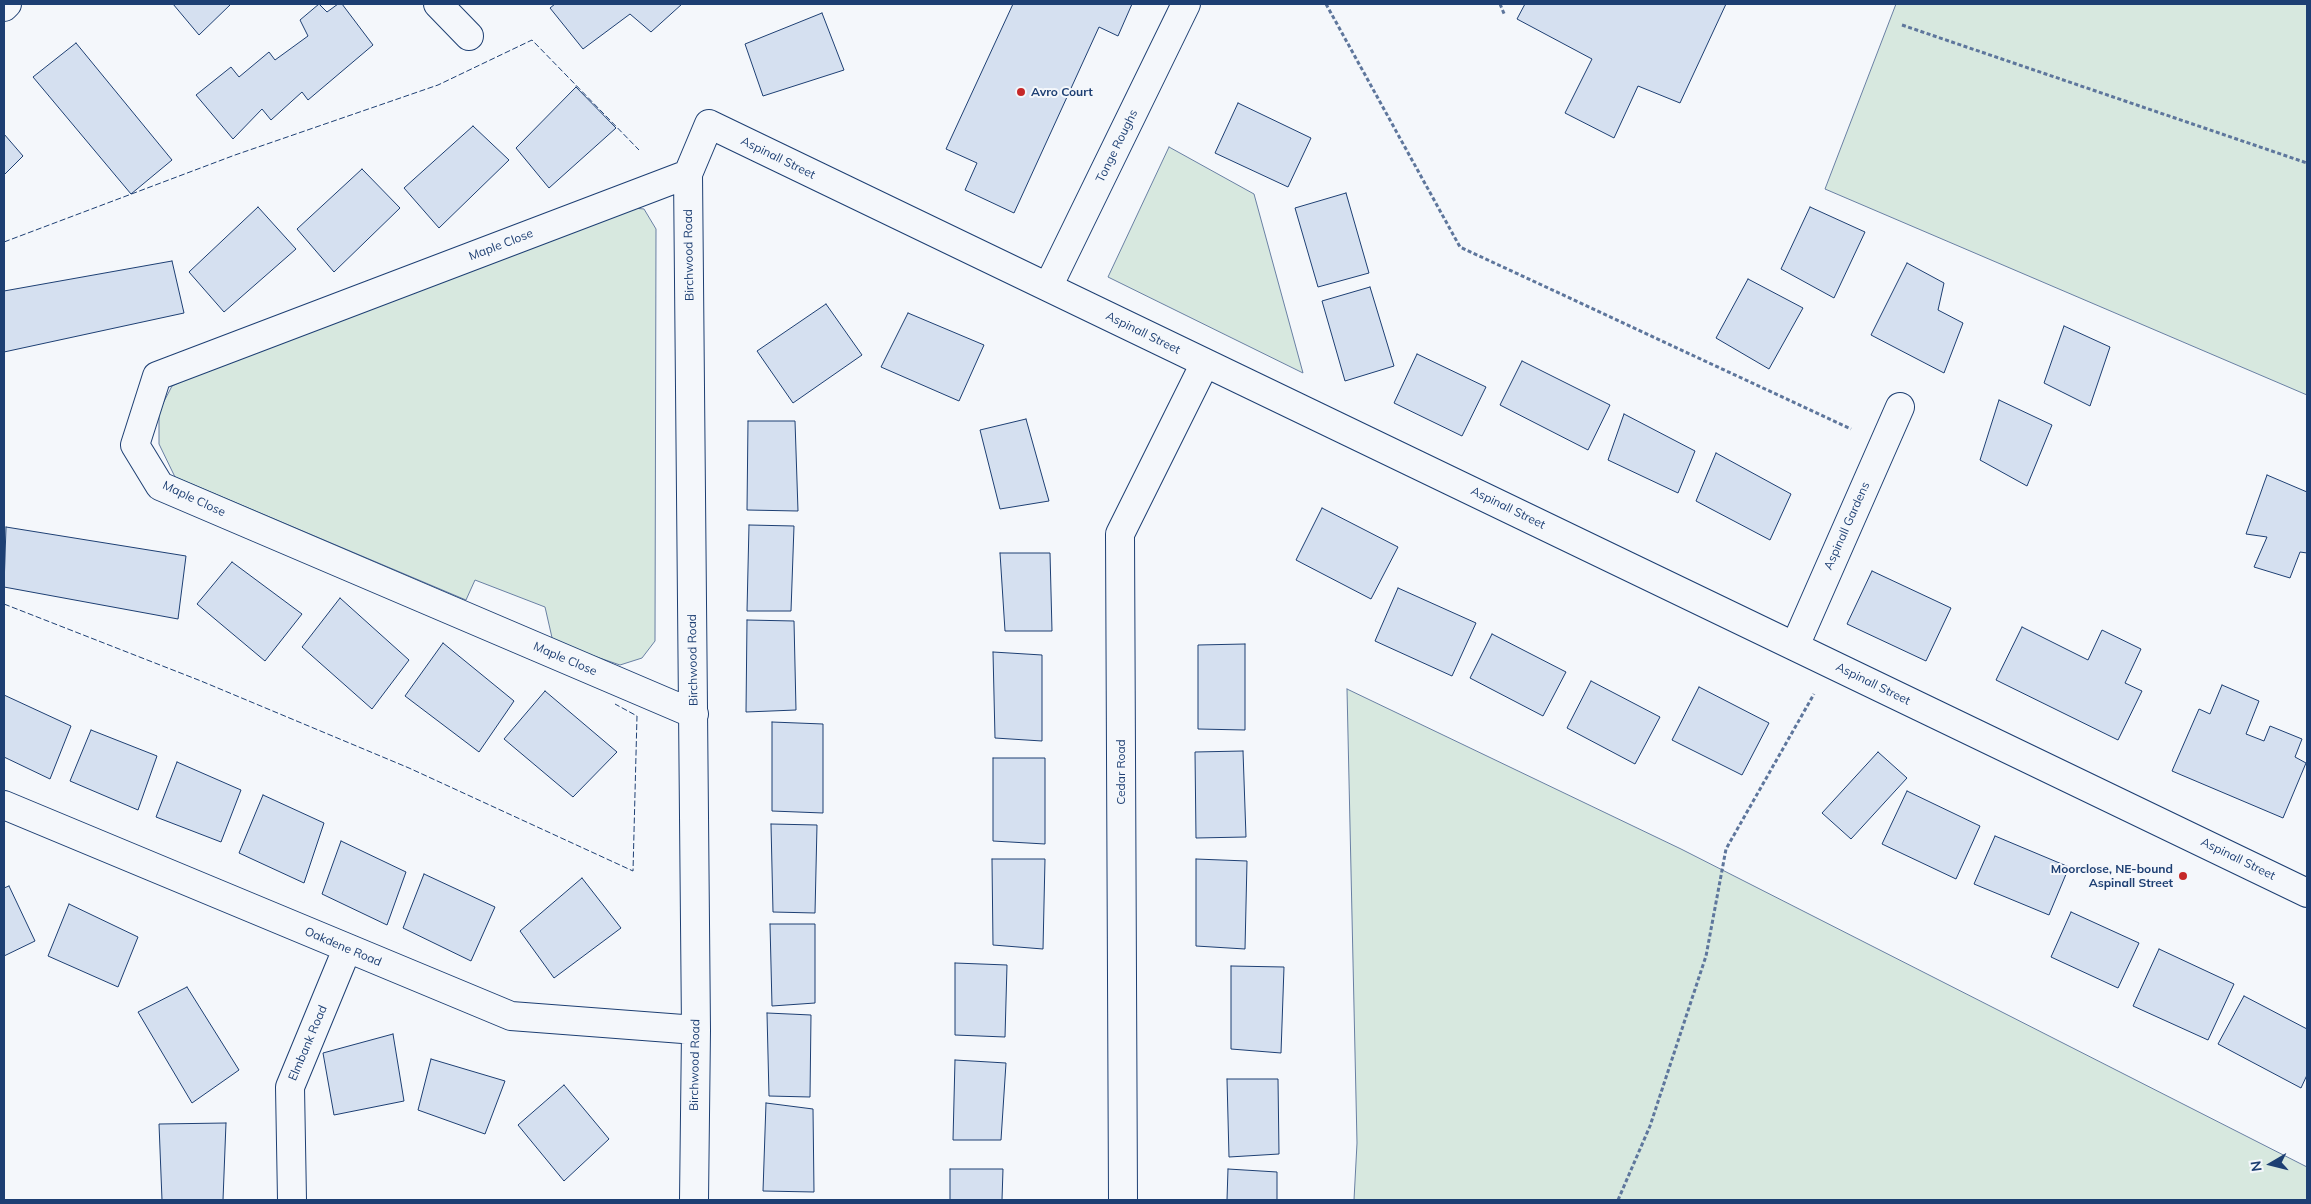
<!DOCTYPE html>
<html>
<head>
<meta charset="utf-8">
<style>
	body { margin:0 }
	#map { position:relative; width:2311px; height:1204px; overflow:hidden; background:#f4f7fb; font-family:Mulish,sans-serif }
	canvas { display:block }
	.frame { position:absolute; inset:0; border:5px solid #1d3f73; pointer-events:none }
	.north { position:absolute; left:2246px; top:1139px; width:50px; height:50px; -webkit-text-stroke:4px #f4f7fb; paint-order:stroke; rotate:262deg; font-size:14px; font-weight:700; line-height:20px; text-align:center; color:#1d3f73 }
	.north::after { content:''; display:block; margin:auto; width:18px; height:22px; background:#1d3f73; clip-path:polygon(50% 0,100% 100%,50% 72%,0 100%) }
</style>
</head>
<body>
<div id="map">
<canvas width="2311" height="1204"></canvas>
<div class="frame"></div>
<div class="north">N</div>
</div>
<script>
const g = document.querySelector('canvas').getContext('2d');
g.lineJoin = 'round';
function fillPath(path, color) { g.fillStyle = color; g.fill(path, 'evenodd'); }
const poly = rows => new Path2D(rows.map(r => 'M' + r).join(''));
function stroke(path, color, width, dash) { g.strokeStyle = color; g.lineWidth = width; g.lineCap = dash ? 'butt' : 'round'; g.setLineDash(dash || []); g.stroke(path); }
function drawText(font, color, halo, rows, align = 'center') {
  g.font = font + ' Mulish,sans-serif'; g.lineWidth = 4; g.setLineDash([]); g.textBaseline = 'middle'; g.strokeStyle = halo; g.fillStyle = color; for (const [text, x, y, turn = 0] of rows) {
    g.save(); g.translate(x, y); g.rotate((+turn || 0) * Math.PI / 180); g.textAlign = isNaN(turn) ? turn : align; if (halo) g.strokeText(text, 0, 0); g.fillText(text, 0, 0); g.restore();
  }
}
const green = poly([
	[1896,4,2307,4,2307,395,1825,189,1896,4],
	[1169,147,1254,194,1303,373,1108,277,1169,147],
	[622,207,644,209,656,229,655,641,642,658,620,665,553,642,545,607,475,580,466,600,175,477,159,444,159,411,172,386,220,363,622,207],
	[1347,689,1681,849,2307,1167,2307,1200,1354,1200,1357,1143,1347,689]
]);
fillPath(green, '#d7e8df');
stroke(green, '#687fa3', 1);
const building = poly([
	[173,4,231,4,199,35,173,4],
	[319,4,327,12,338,4,342,4,373,45,308,100,302,92,271,120,262,109,233,139,196,95,231,67,239,77,269,52,275,60,308,36,300,20,319,4],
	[555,4,682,4,651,32,630,14,583,49,550,8,555,4],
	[1013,4,1132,4,1118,36,1099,27,1014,213,965,190,977,163,946,149,1013,4],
	[1525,4,1726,4,1680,103,1638,86,1614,138,1565,113,1592,59,1517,19,1525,4],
	[822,13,844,70,763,96,745,44,822,13],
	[76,43,172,160,131,194,33,77,76,43],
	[576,87,616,128,549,188,516,148,576,87],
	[1238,103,1311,138,1288,187,1215,153,1238,103],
	[473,126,509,160,439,228,404,188,473,126],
	[4,134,23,156,4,175,4,134],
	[362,169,400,208,334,272,297,229,362,169],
	[1346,193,1369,273,1318,287,1295,208,1346,193],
	[258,207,296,249,224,312,189,272,258,207],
	[1810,207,1865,232,1834,298,1781,269,1810,207],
	[172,261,184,313,4,352,4,291,172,261],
	[1907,263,1944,283,1938,310,1963,323,1944,373,1871,335,1907,263],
	[1748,279,1803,308,1769,369,1716,338,1748,279],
	[1370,287,1394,366,1345,381,1322,301,1370,287],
	[826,304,862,355,793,403,757,351,826,304],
	[908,313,984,345,959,401,881,367,908,313],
	[2064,326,2110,347,2090,406,2044,383,2064,326],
	[1417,354,1486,387,1462,436,1394,403,1417,354],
	[1522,361,1610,405,1588,450,1500,405,1522,361],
	[1999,400,2052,425,2027,486,1980,460,1999,400],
	[1624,414,1695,451,1678,493,1608,460,1624,414],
	[1026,419,1049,501,1000,509,980,430,1026,419],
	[748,421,795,421,798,511,747,510,748,421],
	[1716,453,1791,494,1770,540,1696,501,1716,453],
	[2267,475,2307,492,2307,553,2300,552,2290,578,2254,567,2267,537,2246,534,2267,475],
	[1322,508,1398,547,1371,599,1296,560,1322,508],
	[749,525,794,526,791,611,747,611,749,525],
	[6,527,186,556,178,619,4,587,6,527],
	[1000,553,1050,553,1052,631,1005,631,1000,553],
	[232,562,302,614,265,661,197,604,232,562],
	[1872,571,1951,608,1926,661,1847,624,1872,571],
	[1398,588,1476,623,1452,676,1375,641,1398,588],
	[340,598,409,660,372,709,302,647,340,598],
	[747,620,794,621,796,710,746,712,747,620],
	[2022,627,2088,660,2102,630,2141,649,2125,683,2142,691,2118,740,1996,680,2022,627],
	[1492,634,1566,672,1543,716,1470,678,1492,634],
	[443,643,514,701,479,752,405,696,443,643],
	[1245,644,1245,730,1198,729,1198,645,1245,644],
	[993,652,1042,655,1042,741,995,738,993,652],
	[1591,681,1660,717,1635,764,1567,728,1591,681],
	[2222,685,2259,701,2246,734,2264,741,2270,726,2302,739,2295,757,2306,763,2283,818,2172,771,2199,709,2210,714,2222,685],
	[1699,687,1769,723,1742,775,1672,740,1699,687],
	[545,691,617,752,573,797,504,739,545,691],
	[4,695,71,726,50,779,4,757,4,695],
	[772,722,823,724,823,813,772,811,772,722],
	[91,730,157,756,138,810,70,781,91,730],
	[1243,751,1246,837,1196,838,1195,752,1243,751],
	[1878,752,1907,778,1851,839,1822,813,1878,752],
	[993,758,1045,758,1045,844,993,841,993,758],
	[177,762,241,790,221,842,156,817,177,762],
	[1907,791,1980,826,1956,879,1882,844,1907,791],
	[263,795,324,823,304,883,239,853,263,795],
	[771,824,817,825,815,913,773,912,771,824],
	[1995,836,2069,867,2049,915,1974,884,1995,836],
	[341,841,406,872,387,925,322,894,341,841],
	[992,859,1045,859,1043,949,993,945,992,859],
	[1196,859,1247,861,1245,949,1196,946,1196,859],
	[424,874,495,907,471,961,403,928,424,874],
	[582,878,621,928,554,978,520,931,582,878],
	[9,886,35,941,4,956,4,888,9,886],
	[69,904,138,937,118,987,48,956,69,904],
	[2071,912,2139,943,2118,988,2051,957,2071,912],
	[770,924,815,924,815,1003,772,1006,770,924],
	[2159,949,2234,984,2208,1040,2133,1006,2159,949],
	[955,963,1007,965,1005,1037,955,1035,955,963],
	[1231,966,1284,967,1281,1053,1231,1049,1231,966],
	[187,987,239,1070,192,1103,138,1012,187,987],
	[2244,996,2307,1029,2307,1075,2301,1088,2218,1044,2244,996],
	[767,1013,811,1015,810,1097,769,1096,767,1013],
	[393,1034,404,1101,334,1115,323,1053,393,1034],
	[431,1059,505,1081,485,1134,418,1110,431,1059],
	[955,1060,1006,1063,1001,1140,953,1140,955,1060],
	[1227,1079,1278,1079,1279,1154,1229,1157,1227,1079],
	[564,1085,609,1139,564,1181,518,1125,564,1085],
	[766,1103,813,1109,814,1192,763,1191,766,1103],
	[226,1123,223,1200,162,1200,159,1124,226,1123],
	[950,1169,1003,1169,1002,1200,950,1200,950,1169],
	[1228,1169,1277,1172,1277,1200,1227,1200,1228,1169]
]);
fillPath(building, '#d5e0f0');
stroke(building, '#1d3f73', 1);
const street = poly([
	[438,4,469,36],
	[4,7,7,4],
	[688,174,157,376,135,445,160,486,694,714],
	[1048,287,1186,4],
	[1795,646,1900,407],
	[4,805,511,1016,696,1030],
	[292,1200,290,1087,347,949],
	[694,1200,696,1030,688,174,709,124,2307,893],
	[1123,1200,1120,534,1205,363]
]);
stroke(street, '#1d3f73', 30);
stroke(poly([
	[1326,4,1460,247,1851,429],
	[1500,4,1505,16],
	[1902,25,2307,163],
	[1618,1200,1650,1126,1706,956,1726,849,1814,694]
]), '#5e769c', 3, [4, 2.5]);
stroke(street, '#f4f7fb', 28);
stroke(poly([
	[4,242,235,155,438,85,532,40,639,150],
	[4,604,201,681,409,768,633,871,637,716,615,704]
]), '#1d3f73', 1, [6, 2.5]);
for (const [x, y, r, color] of [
	[1021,92,5,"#c62828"],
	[2183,876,5,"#c62828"]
]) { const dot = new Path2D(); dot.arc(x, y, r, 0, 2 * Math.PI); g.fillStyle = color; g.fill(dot); stroke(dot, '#f4f7fb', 2); }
drawText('bold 12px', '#1d3f73', '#f4f7fb', [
	["Avro Court",1031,92],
	["Moorclose, NE-bound",2173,869,"right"],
	["Aspinall Street",2173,883,"right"]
], 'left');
drawText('12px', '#1d3f73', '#f4f7fb', [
	["Tonge Roughs",1117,146,-64],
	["Aspinall Street",778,158,26],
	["Maple Close",501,245,-21],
	["Birchwood Road",689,255,-91],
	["Aspinall Street",1143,333,26],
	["Maple Close",194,499,25],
	["Aspinall Street",1508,508,26],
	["Aspinall Gardens",1847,526,-66],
	["Maple Close",565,659,23],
	["Birchwood Road",693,660,-91],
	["Aspinall Street",1873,684,26],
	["Cedar Road",1121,772,-90],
	["Aspinall Street",2238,859,26],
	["Oakdene Road",343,947,23],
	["Elmbank Road",308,1043,-67],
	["Birchwood Road",695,1065,-89]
]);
</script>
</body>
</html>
